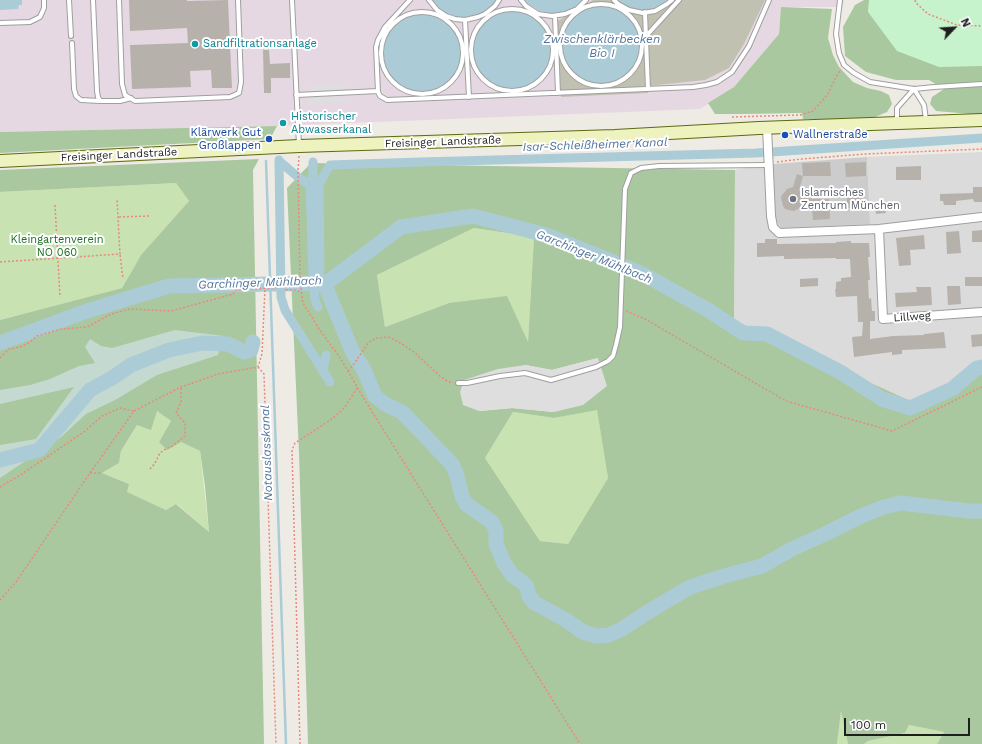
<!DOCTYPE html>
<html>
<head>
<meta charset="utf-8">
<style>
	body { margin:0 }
	#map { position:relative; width:982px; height:744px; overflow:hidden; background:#eeebe5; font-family:"Work Sans",sans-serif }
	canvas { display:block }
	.north { position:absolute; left:934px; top:8px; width:40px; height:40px; -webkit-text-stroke:3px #fff; paint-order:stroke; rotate:65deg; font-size:11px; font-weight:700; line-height:16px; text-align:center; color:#1e1e1e }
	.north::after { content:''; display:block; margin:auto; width:14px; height:18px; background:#1e1e1e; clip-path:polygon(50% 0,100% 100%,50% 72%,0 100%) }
	.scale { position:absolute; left:844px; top:718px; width:126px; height:18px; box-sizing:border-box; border:2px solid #1e1e1e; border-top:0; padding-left:5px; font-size:12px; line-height:14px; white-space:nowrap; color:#1e1e1e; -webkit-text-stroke:3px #fff; paint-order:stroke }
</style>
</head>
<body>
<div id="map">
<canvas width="982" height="744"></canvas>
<div class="north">N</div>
<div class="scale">100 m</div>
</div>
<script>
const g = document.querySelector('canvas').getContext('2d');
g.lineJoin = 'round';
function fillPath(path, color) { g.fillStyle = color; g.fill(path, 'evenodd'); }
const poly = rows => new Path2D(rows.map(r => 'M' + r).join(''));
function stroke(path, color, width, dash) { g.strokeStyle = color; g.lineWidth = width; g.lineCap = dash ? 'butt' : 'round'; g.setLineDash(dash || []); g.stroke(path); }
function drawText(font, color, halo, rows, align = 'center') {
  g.font = font + ' "Work Sans",sans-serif'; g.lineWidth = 4; g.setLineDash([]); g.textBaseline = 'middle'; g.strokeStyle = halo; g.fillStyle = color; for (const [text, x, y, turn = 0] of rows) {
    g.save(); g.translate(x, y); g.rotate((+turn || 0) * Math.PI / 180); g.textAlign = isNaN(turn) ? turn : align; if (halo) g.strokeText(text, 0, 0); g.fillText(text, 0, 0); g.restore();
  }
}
fillPath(poly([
	[982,152,982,372,917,404,734,320,735,170,773,164,774,216,870,224,867,157]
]), '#dcdbdb');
fillPath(poly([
	[0,0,844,0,843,7,781,7,779,34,734,87,700,109,277,126,0,132]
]), '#e6d8e3');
fillPath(poly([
	[867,157,870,224,782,228,777,222,774,216,773,164]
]), '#ccc');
fillPath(poly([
	[593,0,765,0,744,44,729,68,705,80,648,86,648,93,561,97,556,22]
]), '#c1c1b2');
fillPath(poly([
	[176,183,189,201,141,255,122,288,0,320,0,192],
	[474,228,534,237,528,343,449,303,385,327,377,275],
	[597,409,608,478,568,544,540,541,485,458,513,412,554,418],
	[157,411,171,421,159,442,181,442,200,451,209,532,177,504,166,510,126,492,129,484,102,473,119,463,121,451,137,425],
	[841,709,848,744,837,744],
	[909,725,944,732,937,744,864,744,868,741,905,733]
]), '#c8e2b1');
fillPath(poly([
	[864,0,902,0,982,31,982,115,936,111,930,104,932,97,944,89,929,80,896,80,866,72,845,56,843,27,855,5],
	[781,7,832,9,828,38,833,55,839,67,853,82,867,88,881,91,889,95,892,104,887,112,875,117,845,119,803,119,802,113,742,114,715,114,708,103,734,87,779,34],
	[277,126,270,139,0,153,0,132],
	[259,159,253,170,264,744,0,744,0,320,122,288,141,255,189,201,176,183,0,192,0,170],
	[157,411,171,421,159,442,167,450,181,442,200,451,205,486,209,532,176,504,166,510,127,492,129,484,102,473,119,463,121,451,137,425,151,430],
	[311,163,735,170,734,320,917,404,982,372,982,744,937,744,944,732,909,725,905,733,868,741,864,744,848,744,841,711,837,744,308,744,299,453,287,188],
	[474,228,534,237,528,342,507,296,449,303,385,327,377,275],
	[598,358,554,412,512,408,479,411,525,365,552,370],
	[597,410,608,478,568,544,540,541,485,458,513,412,554,418]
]), '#aac89f');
fillPath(poly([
	[175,330,224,336,218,355,157,375,115,400,86,414,61,437,0,478,0,445,36,439,74,387,0,404,0,390,30,385,50,379,79,366,95,363,85,347,90,339,101,346,112,348]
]), '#c4dad0');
fillPath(poly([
	[869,0,982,0,982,66,939,67,897,51,868,12]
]), '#c7f3cc');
fillPath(poly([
	[347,83,347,88,307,90,307,85],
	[347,97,347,102,307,104,307,98],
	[598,358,607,386,583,405,554,412,512,408,479,411,463,405,460,392,464,380,498,369,525,365,552,370]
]), '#dedede');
fillPath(poly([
	[0,0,22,0,22,5,19,5,18,9,0,10],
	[431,0,496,0,495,3,486,11,475,16,462,18,450,16,439,10],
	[525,0,583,0,576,7,565,12,553,14,540,11,530,5],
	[618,0,668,0,666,2,655,8,642,9,630,7],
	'562 45a39 39 0 1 1 78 0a39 39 0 1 1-78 0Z',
	'473 50a39 39 0 1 1 78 0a39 39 0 1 1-78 0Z',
	'383 53a39 39 0 1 1 78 0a39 39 0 1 1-78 0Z'
]), '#abccd6');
stroke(poly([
	[266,161,286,744],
	[307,284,309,288,313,292],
	[281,290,285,288,288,284]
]), '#abccd6', 2.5);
stroke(poly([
	[279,160,281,297,285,310,330,382],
	[279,161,298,177,310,185],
	[313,162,313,175,310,185,313,274,315,300,318,307],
	[320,283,319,184,330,165,420,162,756,153,982,138],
	[323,371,326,355]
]), '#abccd6', 9);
stroke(poly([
	[324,283,353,353,363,368,375,396,385,404,402,412,448,460,453,466,457,476,462,496,466,504,492,522,496,531,496,544,504,563,512,575,522,582,527,587,529,596,535,603,566,620,583,632,597,636,609,635,622,629,643,615,683,591,693,586,724,576,762,566,792,549,825,534,861,516,884,507,901,503,968,511,982,511],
	[0,343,87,311,169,286,324,283,329,281,401,227,473,216,546,235,643,274,708,310,743,333,767,334,842,373,882,399,910,408,952,389,977,368,982,367],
	[0,460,39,450,90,390,112,378,131,365,169,350,183,347,203,343,228,344,244,352,251,350,253,342]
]), '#abccd6', 15);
fillPath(poly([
	[129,0,187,0,187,1,228,0,232,88,212,88,211,70,190,71,191,87,132,89,130,45,188,43,187,28,130,31],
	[263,50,269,50,270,64,290,63,290,78,271,78,271,93,264,93],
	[830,162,831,176,803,176,802,163],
	[866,162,866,176,846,177,845,163],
	[921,166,921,180,896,180,896,167],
	[797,174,803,176,799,190,803,196,812,199,829,199,830,219,813,220,812,210,804,206,796,210,793,211,785,209,783,206,781,198,782,195,787,189,793,187],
	[973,187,982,187,982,202,974,202,973,199,956,201,956,205,944,205,943,201,940,201,940,194,973,193],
	[862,196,862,208,847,208,847,197],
	[875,201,886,201,886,213,876,214],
	[982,230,982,242,972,242,972,231],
	[959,231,961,253,947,254,946,232],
	[924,235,925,249,910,250,911,265,899,266,896,238],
	[765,239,777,239,777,244,836,243,836,242,851,241,851,243,869,243,870,257,868,257,870,280,868,280,869,299,871,298,872,311,875,311,875,321,870,321,870,339,893,336,924,335,924,334,944,332,946,348,902,350,902,354,892,355,892,352,854,357,852,337,862,336,863,322,858,322,857,296,836,297,835,289,836,289,836,282,841,281,841,278,851,277,850,259,836,259,836,258,784,259,784,256,757,257,757,243,765,243],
	[965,277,982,277,982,286,965,286],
	[818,278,818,286,800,287,800,279],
	[947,286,960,286,961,304,948,305],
	[916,287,931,287,932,305,896,307,895,293,917,292],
	[982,334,982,346,972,347,971,335]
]), '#b7b1ab');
const service = poly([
	[69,0,71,36],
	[93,0,97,91,98,97,100,101,120,101,131,98],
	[119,0,122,84,125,95,135,101,230,97,239,93,241,82,238,0],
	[292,0,299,145],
	[410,0,385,27,378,40,376,47,378,92,380,96,387,100,693,87,706,85,717,82,732,72,749,46,769,0],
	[429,0,437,10,446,16,455,19,465,20,478,17,485,14,495,6,499,0],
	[521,0,526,6,538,14,552,16,565,14,577,9,586,0],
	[614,0,618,4,629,10,643,13,655,11,667,4,672,0],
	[840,0,836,34,839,53,844,65,854,73,870,82,914,89,934,87,982,84],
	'560 45a41 41 0 1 1 82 0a41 41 0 1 1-82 0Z',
	'471 50a41 41 0 1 1 82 0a41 41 0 1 1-82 0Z',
	[645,12,646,38],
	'381 53a41 41 0 1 1 82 0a41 41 0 1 1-82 0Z',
	[555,16,558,93],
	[465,20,469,97],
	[0,23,30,22,40,17,44,8,44,0],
	[72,43,74,89,76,96,81,100,100,101],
	[648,89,646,39,648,34,679,0],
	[914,89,924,105,926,120],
	[296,95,378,91],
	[897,121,897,108,914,89],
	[458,383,467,383,500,376,525,373,551,380,596,367,608,361,613,356,616,345,620,327,625,189,631,173,641,168,659,166,768,165]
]);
const minor = poly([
	[767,127,771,216,773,227,779,233,879,229,982,217],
	[879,229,883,319,982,312]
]);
const secondary = poly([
	[0,161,299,146,615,136,759,128,982,120]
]);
stroke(service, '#9f9f9f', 6);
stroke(minor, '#9f9f9f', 10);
stroke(secondary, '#5d6912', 14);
stroke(poly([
	[915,0,916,3,928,14,957,25,982,26],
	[732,117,800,115,813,111,828,94,836,77,841,69],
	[299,156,298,171,300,278,301,289,303,303,319,329,338,355,348,371,361,394,580,744],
	[777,162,802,159,865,154,982,149],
	[55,205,60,297],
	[119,217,150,216],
	[120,255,123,279],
	[0,262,120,254,117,199],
	[265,283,294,282,300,278],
	[626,311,645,319,786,401,892,431,982,387],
	[0,358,9,349,20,347,30,342,37,336,61,329,87,327,111,314,130,309,171,311,233,294,236,290,284,287,286,290,295,290,301,292],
	[258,367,264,374,276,744],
	[348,371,354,364,364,349,369,342,377,338,389,337,402,344,415,353,441,377,449,382,453,383],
	[150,469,155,463,160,453,167,448,171,447,185,436,185,423,176,413,181,402,181,387],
	[90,473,101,473],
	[0,487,22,474,85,431,102,416,120,408,134,411],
	[0,600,16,582,90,473,134,411,181,387,218,374,258,367,262,354,265,288],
	[300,744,292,450,295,443,332,419,345,407,357,388]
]), '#e9897b', 1.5, [2, 2]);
stroke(service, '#fff', 4);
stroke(minor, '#fff', 8);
stroke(secondary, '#eef2bf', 12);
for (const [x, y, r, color] of [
	[195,44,4,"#0f9aa8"],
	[283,123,4,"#0f9aa8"],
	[785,135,4,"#1a4fb4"],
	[269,139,4,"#1a4fb4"],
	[793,199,4,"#6b7280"]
]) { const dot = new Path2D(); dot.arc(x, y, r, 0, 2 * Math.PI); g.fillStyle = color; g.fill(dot); stroke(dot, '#fff', 1.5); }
drawText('11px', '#0d838f', '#fff', [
	["Sandfiltrationsanlage",203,44],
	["Historischer",291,117],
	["Abwasserkanal",291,130]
], 'left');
drawText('11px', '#164399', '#fff', [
	["Klärwerk Gut",261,133],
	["Großlappen",261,146],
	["Wallnerstraße",793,135,"left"]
], 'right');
drawText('11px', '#1e1e1e', '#fff', [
	["Freisinger Landstraße",443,142,-2],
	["Freisinger Landstraße",119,155,-3],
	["Lillweg",912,317,-4]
]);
drawText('11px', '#5b616d', '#fff', [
	["Islamisches",801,193],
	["Zentrum München",801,206]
], 'left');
drawText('11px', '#187022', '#fff', [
	["Kleingartenverein",57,240],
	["NO 060",57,253]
]);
drawText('italic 12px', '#53759c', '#fff', [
	["Zwischenklärbecken",602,39],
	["Bio I",602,53],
	["Isar-Schleißheimer Kanal",595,145,-2],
	["Garchinger Mühlbach",594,257,22],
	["Garchinger Mühlbach",260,283,-2],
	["Notauslasskanal",267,453,-92]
]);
</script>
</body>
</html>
